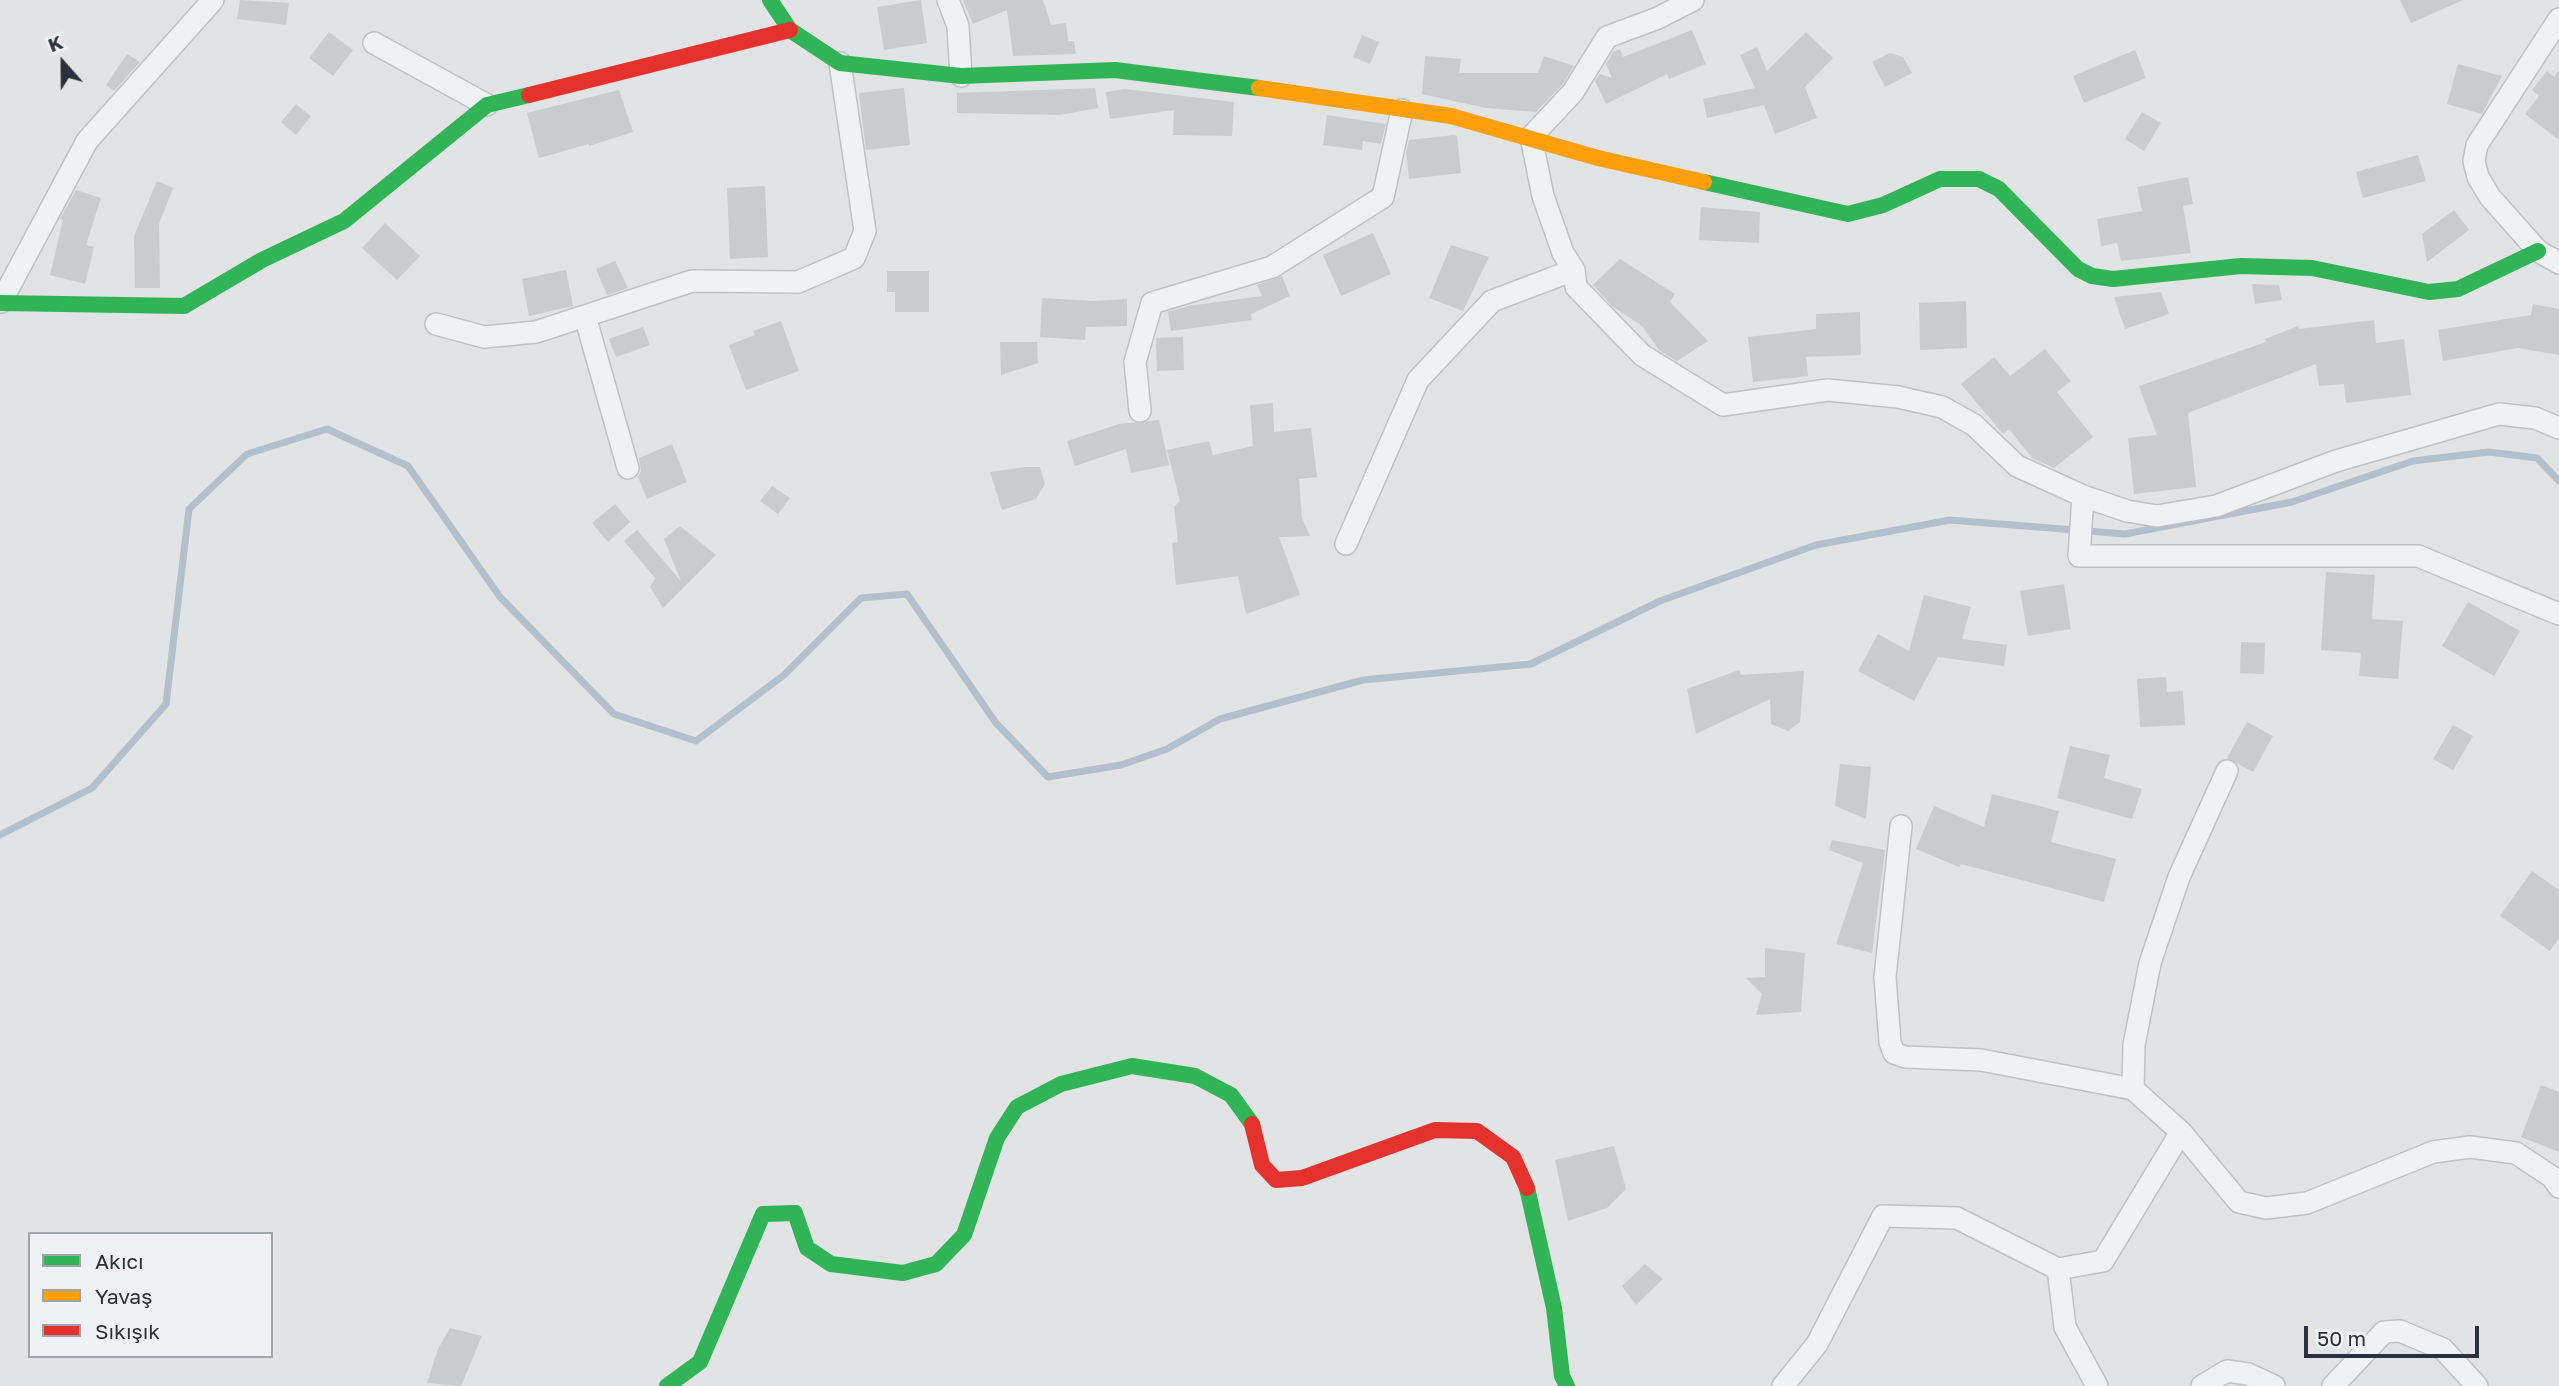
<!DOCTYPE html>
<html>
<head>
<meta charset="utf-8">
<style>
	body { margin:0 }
	#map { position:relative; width:2559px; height:1386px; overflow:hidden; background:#e1e3e5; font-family:"Golos Text",sans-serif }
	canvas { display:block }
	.legend { position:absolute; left:28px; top:1232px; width:245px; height:126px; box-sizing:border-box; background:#eff1f5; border:2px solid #a0a4ab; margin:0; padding:9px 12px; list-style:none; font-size:21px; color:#2a313c }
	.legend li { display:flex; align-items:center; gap:14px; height:35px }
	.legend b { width:35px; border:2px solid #a0a4ab }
	.north { position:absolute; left:28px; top:28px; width:70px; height:70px; -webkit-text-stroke:5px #eff1f5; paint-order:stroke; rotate:339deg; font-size:19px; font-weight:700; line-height:28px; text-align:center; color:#2a313c }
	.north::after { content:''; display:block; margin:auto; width:24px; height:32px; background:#2a313c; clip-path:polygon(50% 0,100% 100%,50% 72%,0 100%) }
	.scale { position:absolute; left:2304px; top:1326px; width:175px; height:32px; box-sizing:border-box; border:4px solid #2a313c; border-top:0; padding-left:9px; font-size:21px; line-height:24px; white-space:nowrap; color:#2a313c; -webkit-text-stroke:5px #eff1f5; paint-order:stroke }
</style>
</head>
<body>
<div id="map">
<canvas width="2559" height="1386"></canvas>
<ul class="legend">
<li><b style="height:9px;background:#30b455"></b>Akıcı</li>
<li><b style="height:9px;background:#ff9f0a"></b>Yavaş</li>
<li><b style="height:9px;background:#e5322d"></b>Sıkışık</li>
</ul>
<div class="north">K</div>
<div class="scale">50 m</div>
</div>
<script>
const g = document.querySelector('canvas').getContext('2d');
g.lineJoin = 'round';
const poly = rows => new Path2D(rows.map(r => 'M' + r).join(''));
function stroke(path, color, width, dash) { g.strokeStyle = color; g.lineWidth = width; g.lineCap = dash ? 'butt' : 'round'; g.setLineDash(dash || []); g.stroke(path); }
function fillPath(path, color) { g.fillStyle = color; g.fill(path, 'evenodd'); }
stroke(poly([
	[0,835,92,788,166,704,189,509,247,454,327,429,408,466,500,597,614,714,696,741,784,675,861,598,907,594,996,723,1048,777,1121,765,1167,749,1220,719,1363,680,1531,664,1660,601,1816,545,1950,520,2125,534,2292,502,2413,461,2489,452,2537,458,2559,481]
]), '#b2bfcd', 7);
fillPath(poly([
	[240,0,289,3,286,25,237,19],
	[921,0,927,43,884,50,877,7],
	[963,0,1043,0,1051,25,1066,23,1068,41,1074,41,1076,54,1013,56,1007,10,973,24],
	[2400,0,2463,0,2411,23],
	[1692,30,1706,64,1669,79,1667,74,1606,104,1595,81,1600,74,1612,78,1606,64,1613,52,1620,49,1623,57],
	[329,32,353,50,333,76,309,58],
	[1806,32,1833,58,1805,87,1817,118,1775,134,1764,105,1707,118,1703,99,1755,88,1740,55,1757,47,1767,71],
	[1362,35,1379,42,1370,64,1353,57],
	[2135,50,2146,78,2084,103,2073,76],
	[1890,53,1903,57,1912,73,1885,87,1872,62],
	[127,54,140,62,114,91,106,85],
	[1425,56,1461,59,1459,73,1538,73,1544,56,1574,66,1563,84,1536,112,1486,108,1422,94],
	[2458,64,2502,76,2482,114,2447,104],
	[2559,70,2559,140,2525,114,2539,96,2532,90,2547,71,2554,77],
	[904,88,910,145,866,150,859,93],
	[1095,88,1098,108,1060,115,957,113,957,93],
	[1125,89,1234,102,1232,136,1173,135,1174,110,1110,119,1106,92],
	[619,90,633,132,589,146,589,144,539,158,527,113],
	[296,104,311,116,296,135,281,122],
	[2142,112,2161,123,2144,151,2125,139],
	[1327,115,1386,124,1381,144,1363,141,1362,150,1323,145],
	[1454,135,1457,136,1461,173,1409,179,1406,152,1409,140],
	[2418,155,2426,181,2363,198,2356,172],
	[2188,177,2193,204,2183,206,2191,253,2121,261,2117,243,2101,246,2097,219,2142,211,2137,187],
	[157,181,173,188,159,224,160,288,135,288,134,236],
	[765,186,768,257,730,259,727,188],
	[76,190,101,198,86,245,94,247,85,284,50,275,63,220,60,219],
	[1701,207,1760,212,1759,243,1699,240],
	[2454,210,2469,230,2427,262,2422,234],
	[385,223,420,256,397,280,362,248],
	[1373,233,1391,274,1341,296,1323,255],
	[1451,245,1489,257,1463,311,1429,298],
	[1620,259,1675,294,1670,302,1708,341,1677,361,1659,350,1642,326,1612,306,1593,285],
	[615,261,628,288,607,295,596,269],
	[566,270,573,306,529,316,522,279],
	[887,271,929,271,929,312,895,312,895,292,887,292],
	[1282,276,1290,296,1251,314,1252,320,1171,331,1168,312,1188,306,1262,296,1257,285],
	[2252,284,2279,285,2282,300,2255,304],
	[2161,292,2169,314,2125,329,2114,297],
	[1042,298,1093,301,1127,299,1127,326,1086,327,1085,340,1040,337],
	[1966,301,1967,348,1920,350,1919,303],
	[2533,304,2559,309,2559,355,2518,348,2443,361,2438,330,2531,315],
	[1860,312,1861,355,1806,357,1808,376,1753,382,1748,337,1816,329,1816,314],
	[2374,320,2376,343,2404,339,2411,395,2346,403,2344,384,2319,386,2316,364,2188,413,2196,487,2134,494,2128,438,2157,435,2139,386,2266,342,2265,339,2298,326,2299,329],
	[781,321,799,371,746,390,729,345,755,335,753,331],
	[643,327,650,345,616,357,609,339],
	[1183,337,1184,370,1157,371,1156,338],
	[1000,342,1037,342,1038,363,1001,375],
	[2045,349,2071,381,2057,392,2093,437,2054,468,2032,458,2009,429,2003,434,1961,384,1994,357,2010,376],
	[1273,403,1274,432,1311,428,1317,477,1299,479,1302,518,1310,536,1279,537,1300,595,1246,614,1238,576,1176,585,1172,543,1178,542,1174,507,1180,501,1167,450,1209,441,1213,455,1253,446,1250,405],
	[1159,420,1169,465,1131,473,1126,449,1075,466,1067,441,1119,424],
	[672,444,687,482,647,499,638,477,641,471,639,458],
	[1025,467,1040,467,1045,484,1036,499,1002,510,990,472],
	[772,486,790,498,778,514,760,501],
	[615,504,630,522,608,542,592,523],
	[680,526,716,555,663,608,650,587,655,578,624,541,637,530,681,581,664,539],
	[2326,572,2375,575,2372,619,2403,621,2398,679,2359,676,2361,653,2321,650],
	[2064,584,2071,629,2028,636,2020,591],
	[1924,595,1971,607,1962,639,2007,645,2004,666,1938,657,1914,701,1858,671,1878,634,1909,651],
	[2468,602,2520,631,2494,676,2442,646],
	[2241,642,2265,643,2264,674,2240,673],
	[1739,670,1741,675,1804,671,1800,722,1788,731,1771,724,1770,699,1696,734,1687,689],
	[2166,677,2167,692,2183,691,2185,725,2140,727,2137,679],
	[2247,722,2273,736,2253,772,2227,758],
	[2453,725,2473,736,2453,770,2433,759],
	[2070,746,2110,755,2104,778,2142,789,2132,819,2057,798],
	[1840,764,1871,767,1866,819,1835,806],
	[1992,794,2059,811,2051,842,2116,859,2104,902,1961,864,1959,867,1916,849,1934,806,1984,827],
	[1832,840,1885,850,1872,953,1836,944,1863,863,1829,850],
	[2532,871,2559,890,2559,938,2550,951,2500,916],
	[1765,948,1805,953,1801,1012,1756,1015,1762,994,1746,978,1765,977],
	[2541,1085,2559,1092,2559,1152,2521,1137],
	[1614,1146,1626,1189,1607,1208,1568,1221,1555,1160],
	[1645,1264,1663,1279,1636,1305,1622,1286],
	[450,1328,482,1336,461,1386,427,1383,438,1349]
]), '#c9cbcd');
const street = poly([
	[948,0,958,26,961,76],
	[1693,0,1658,18,1607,37,1573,92,1531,137,1543,196,1563,253,1574,270,1576,287,1642,355,1723,405,1828,390,1898,397,1942,407,1974,425,2017,466,2083,496,2127,511,2157,516,2216,506,2336,461,2499,414,2535,418,2559,428],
	[2559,19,2477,145,2474,161,2478,177,2490,197,2538,251,2559,263],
	[374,43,487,105],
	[1,302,87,141,213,0],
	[585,316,628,468],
	[436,324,484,337,536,332,692,281,798,282,854,258,865,231,840,63],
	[1140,411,1135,362,1152,303,1272,267,1383,197,1402,110],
	[2083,496,2079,556,2418,556,2559,614],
	[1346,544,1418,380,1492,301,1574,270],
	[2227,771,2179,877,2150,963,2134,1045,2133,1089,2181,1132,2239,1202,2266,1208,2307,1203,2433,1152,2470,1147,2516,1153,2552,1177,2559,1187],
	[1901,826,1885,977,1890,1042,1894,1053,1905,1057,1981,1060,2133,1089],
	[2058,1269,2103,1261,2181,1132],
	[1783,1386,1817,1344,1883,1216,1957,1218,2058,1269,2065,1327,2097,1386],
	[2202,1386,2227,1371,2248,1374,2274,1386],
	[2333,1386,2384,1332,2400,1331,2443,1349,2477,1386]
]);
stroke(street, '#bfc1c3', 24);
stroke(street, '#f0f1f3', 21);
stroke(poly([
	[770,0,790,30,840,63,961,76,1115,70,1259,88],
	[1704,182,1848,214,1883,205,1940,179,1979,179,1999,189,2078,269,2092,276,2113,279,2241,266,2312,268,2429,292,2458,289,2538,251],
	[0,303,184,306,262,260,344,221,487,105,529,95],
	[1527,1188,1554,1308,1562,1376,1567,1386],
	[667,1386,700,1362,763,1214,795,1213,807,1248,831,1264,903,1273,936,1264,964,1235,997,1138,1017,1107,1061,1084,1132,1066,1195,1076,1231,1095,1252,1124]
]), '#30b455', 16);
stroke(poly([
	[1259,88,1451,116,1598,158,1704,182]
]), '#ff9f0a', 16);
stroke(poly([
	[529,95,790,30],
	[1252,1124,1262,1165,1276,1180,1302,1178,1435,1130,1477,1131,1513,1157,1527,1188]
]), '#e5322d', 16);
</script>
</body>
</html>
